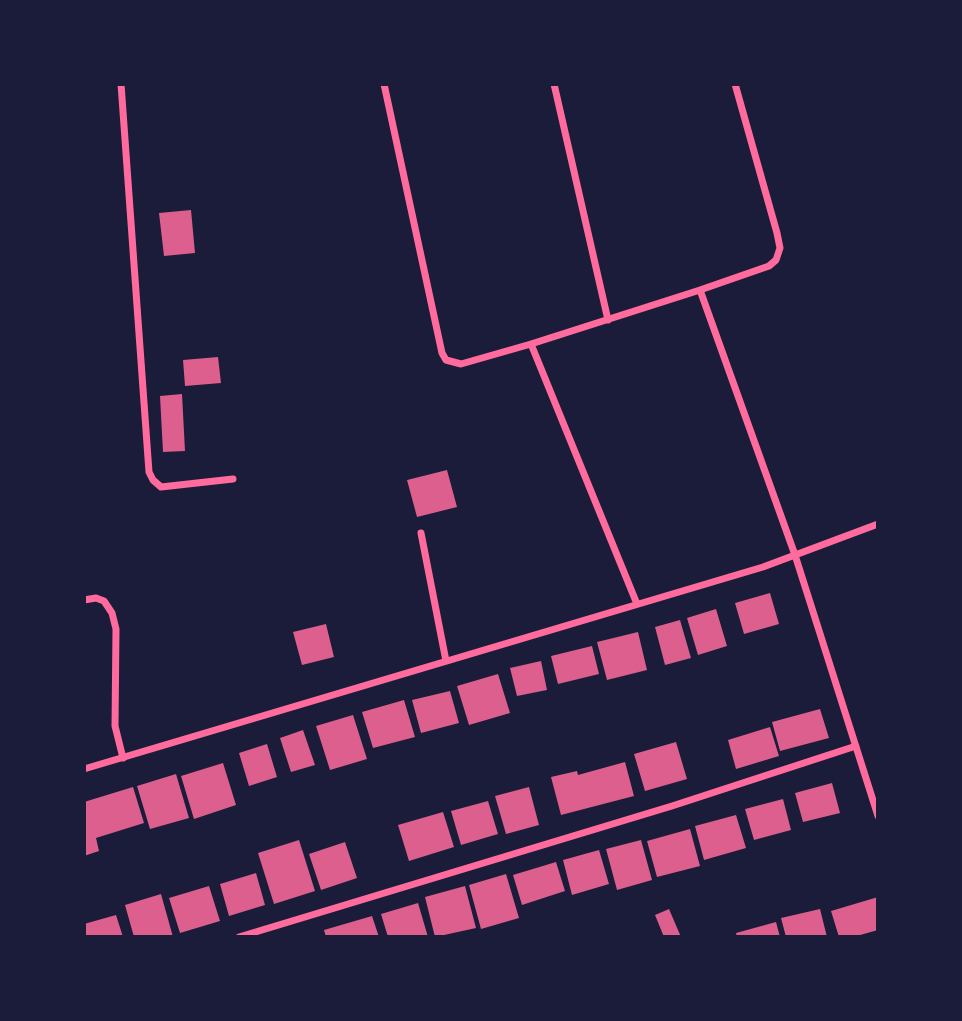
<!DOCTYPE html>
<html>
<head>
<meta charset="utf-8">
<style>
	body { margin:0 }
	#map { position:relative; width:962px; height:1021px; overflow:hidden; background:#1b1b3a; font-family:Cabin,sans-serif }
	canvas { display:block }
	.frame { position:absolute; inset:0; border:86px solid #1b1b3a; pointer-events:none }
</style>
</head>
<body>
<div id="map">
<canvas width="962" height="1021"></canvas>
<div class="frame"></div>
</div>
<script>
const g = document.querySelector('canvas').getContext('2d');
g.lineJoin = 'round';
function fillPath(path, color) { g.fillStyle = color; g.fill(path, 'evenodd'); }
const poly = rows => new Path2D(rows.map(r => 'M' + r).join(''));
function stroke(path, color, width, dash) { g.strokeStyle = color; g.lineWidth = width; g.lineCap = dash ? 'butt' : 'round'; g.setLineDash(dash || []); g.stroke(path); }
fillPath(poly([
	[191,210,195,253,164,256,159,213],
	[218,357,221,383,185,386,183,360],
	[182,394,185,451,163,452,160,396],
	[447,470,457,507,417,517,407,480],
	[770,593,779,624,744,634,735,603],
	[716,609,727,646,698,655,687,618],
	[680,620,691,658,665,665,655,627],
	[326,624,334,657,302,665,293,632],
	[638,632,647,670,607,680,597,642],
	[592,646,599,674,558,684,551,656],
	[541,661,547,690,517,696,510,668],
	[498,674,510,713,469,725,457,686],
	[450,691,459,723,421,733,412,700],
	[404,700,415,737,373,748,362,712],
	[820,709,829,738,780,751,772,722],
	[353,715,367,759,330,770,316,726],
	[770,727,779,756,736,769,728,740],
	[303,730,315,765,291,772,280,738],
	[676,742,687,779,645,791,634,754],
	[267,744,277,777,249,786,239,753],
	[625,762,634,796,561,815,551,777,577,771,578,775],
	[223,763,236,805,194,819,181,776],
	[176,774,189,818,150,829,137,786],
	[832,783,840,813,803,822,795,793],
	[133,787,144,823,96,838,99,851,84,856,84,802],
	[529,787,539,825,506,834,495,796],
	[783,799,791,830,754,840,745,809],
	[488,801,498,834,461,845,451,811],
	[443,812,454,847,409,861,398,825],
	[736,815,746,848,704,860,695,826],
	[690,829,700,866,657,877,647,841],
	[299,840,315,891,274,904,258,853],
	[641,840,652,880,617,890,606,849],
	[345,842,357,878,321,890,309,854],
	[599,850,609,884,572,895,563,860],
	[556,862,565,891,522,905,513,875],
	[256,873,265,905,229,916,220,884],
	[506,874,519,918,481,929,469,885],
	[209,886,220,921,180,933,169,898],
	[465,886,476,928,435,937,425,897],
	[161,894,173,937,134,937,125,905],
	[878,897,878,930,853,937,839,937,831,911],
	[418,903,428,937,388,937,381,914],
	[669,909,681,937,664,937,655,915],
	[820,909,827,937,786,937,781,918],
	[116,915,123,937,84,937,84,924],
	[372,916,379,937,326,937,324,930],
	[776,922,780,937,737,937,736,933]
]), '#dd5f8e');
stroke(poly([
	[121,84,149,472,153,480,161,487,233,479],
	[384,84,442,353,446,360,461,364,531,344,700,290,769,266,776,260,780,248,777,233,735,84],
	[554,84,608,320],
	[700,290,795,555,878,816],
	[531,344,637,604],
	[421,533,446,661],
	[84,600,96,598,104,601,112,613,116,629,115,726,123,758],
	[84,769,763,567,878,524],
	[239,937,672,806,856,746]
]), '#ff6b9d', 7);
</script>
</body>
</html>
